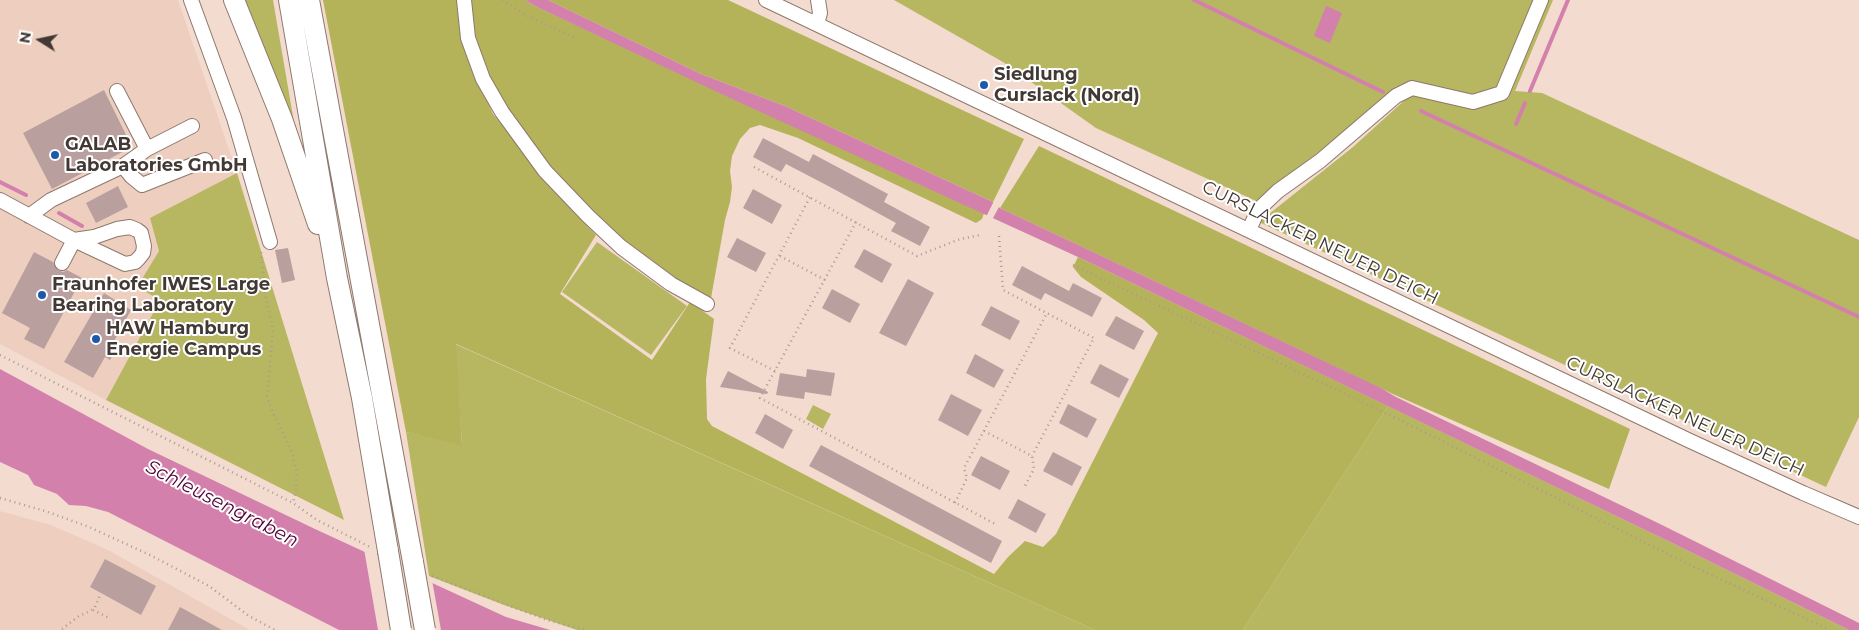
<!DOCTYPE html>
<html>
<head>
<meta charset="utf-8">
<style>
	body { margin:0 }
	#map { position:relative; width:1859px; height:630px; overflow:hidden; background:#f3dbcf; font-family:Montserrat,sans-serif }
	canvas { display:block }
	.north { position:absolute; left:15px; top:15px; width:50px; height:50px; -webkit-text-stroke:4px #fff; paint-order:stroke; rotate:280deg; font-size:14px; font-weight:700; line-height:20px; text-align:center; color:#423934 }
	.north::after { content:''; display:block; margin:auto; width:18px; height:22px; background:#423934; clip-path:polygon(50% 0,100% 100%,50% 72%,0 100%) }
</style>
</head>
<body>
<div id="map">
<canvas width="1859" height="630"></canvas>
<div class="north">N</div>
</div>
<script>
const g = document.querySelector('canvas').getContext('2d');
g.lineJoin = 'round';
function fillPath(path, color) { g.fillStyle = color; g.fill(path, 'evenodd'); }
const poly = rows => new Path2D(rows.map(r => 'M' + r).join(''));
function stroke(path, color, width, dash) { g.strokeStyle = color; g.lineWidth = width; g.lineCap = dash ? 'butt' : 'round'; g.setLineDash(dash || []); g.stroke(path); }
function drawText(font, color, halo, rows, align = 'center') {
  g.font = font + ' Montserrat,sans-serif'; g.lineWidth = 4; g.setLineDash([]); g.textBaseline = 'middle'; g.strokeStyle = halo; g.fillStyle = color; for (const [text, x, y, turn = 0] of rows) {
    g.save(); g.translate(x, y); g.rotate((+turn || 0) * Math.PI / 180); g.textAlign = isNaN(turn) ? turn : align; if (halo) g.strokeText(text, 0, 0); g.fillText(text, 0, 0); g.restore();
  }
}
fillPath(poly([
	[0,0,178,0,237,173,150,218,159,251,137,287,160,299,106,400,0,344],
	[0,511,51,525,108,550,250,630,0,630]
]), '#eecfbf');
fillPath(poly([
	[243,0,273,0,296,134],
	[894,0,1553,0,1515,91,1542,93,1859,240,1859,417,1826,487,1259,222,1353,147,1407,98,1395,92,1256,201,1096,128,1003,62],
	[237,173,344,520,106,400,160,300,137,287,159,251,150,218],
	[597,242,687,306,651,355,562,292],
	[455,344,1095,630,577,630,504,605,429,576,406,432,462,444],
	[813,405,831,414,823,429,806,419],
	[1388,406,1668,541,1849,630,1243,630]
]), '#b7b661');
fillPath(poly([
	[323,0,460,0,475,73,493,114,571,209,596,235,560,294,652,360,690,302,714,319,706,379,707,419,712,426,994,574,1008,557,1025,541,1043,547,1056,534,1158,333,1144,320,1081,277,1073,267,1078,257,1388,406,1243,630,1095,630,456,344,462,445,406,432],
	[470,0,525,0,535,6,984,213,982,219,976,223,798,138,760,125,750,128,740,139,732,156,730,171,732,187,730,202,725,220,711,298,657,269,627,247,544,163,493,88,474,38],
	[548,0,728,0,1024,139,993,202,785,106,701,74],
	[1039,146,1630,429,1609,489,1395,395,1000,208]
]), '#b4b359');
fillPath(poly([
	[525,0,548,0,701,74,785,106,993,202,1000,208,1381,388,1396,397,1658,523,1859,623,1859,630,1849,630,1668,541,1078,257,730,98,535,6],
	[1326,6,1342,13,1330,43,1314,36],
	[0,369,148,449,315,529,506,617,550,630,339,630,108,512,86,506,69,505,57,494,34,485,28,475,0,462]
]), '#d381ac');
fillPath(poly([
	[994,201,1000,205,992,220,986,217],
	[364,549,432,580,441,630,378,630]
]), '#f3dbcf');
stroke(poly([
	[1194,0,1383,92],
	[1530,91,1568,0],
	[1421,111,1859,317],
	[1516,124,1525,103],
	[0,182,26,195],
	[59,213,82,226]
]), '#d381ac', 4);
fillPath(poly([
	[104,90,132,147,52,189,23,133],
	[763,138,809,162,813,154,888,194,884,202,930,227,920,246,891,231,896,223,832,188,786,164,781,172,753,157],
	[118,186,128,207,96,223,86,203],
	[753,189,782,205,772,224,743,208],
	[737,238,766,253,756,272,727,257],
	[288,248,295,280,282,283,275,250],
	[864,249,892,264,882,283,854,267],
	[34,252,53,262,58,270,63,272,67,270,82,278,44,349,24,339,30,328,2,313],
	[1022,266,1069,291,1073,283,1102,298,1092,317,1045,293,1041,300,1012,285],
	[908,279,934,293,906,346,879,333],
	[832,289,860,304,850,323,822,308],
	[104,293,131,310,113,343,117,346,110,360,105,357,93,378,64,362],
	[991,306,1020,321,1010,340,981,325],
	[1116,316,1144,331,1134,350,1105,335],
	[975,354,1004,370,994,388,966,373],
	[1100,364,1129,379,1119,398,1090,383],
	[807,369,835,373,831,396,805,392,804,399,776,395,780,373,806,377],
	[728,371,768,392,767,394,720,387],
	[951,394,982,410,968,436,938,420],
	[1068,404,1097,419,1087,438,1059,423],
	[765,414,793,430,783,449,755,433],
	[821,445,1002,541,991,563,809,466],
	[1053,452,1082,467,1072,486,1043,471],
	[981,456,1010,471,1000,490,971,475],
	[1018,499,1046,514,1036,533,1008,518],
	[105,559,156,586,141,615,90,587],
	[180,607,222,630,168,630]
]), '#ba9f9f');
const minor = poly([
	[191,0,234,118,270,242],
	[464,0,468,38,483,79,502,112,545,171,588,216,621,247,671,284,707,304],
	[766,0,1688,440,1803,493,1859,517],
	[817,24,820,13,818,0],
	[117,91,147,149],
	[123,166,131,176,142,185,205,160],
	[0,200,74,240,125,264,135,262,139,258,143,253,144,246,141,233,137,230,130,227,117,229,94,237,74,240],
	[29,216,51,200,123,166,147,149,192,126],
	[1249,230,1258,210,1278,191,1320,161,1396,96,1412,88,1473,102,1502,93,1541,0],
	[62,263,74,240]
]);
const highway = poly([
	[234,0,282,119,318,224],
	[289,0,337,278,362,398,388,551],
	[309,0,413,562]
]);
stroke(minor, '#8e786d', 16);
stroke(highway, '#8e786d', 22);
stroke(poly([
	[502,0,528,16,576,38],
	[754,167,917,256,960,239,980,235],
	[856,222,760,398,997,525],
	[999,236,1003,290,1094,338,1032,456],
	[261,252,265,294,273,329,267,397,273,413,291,450,297,472,296,490,293,503],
	[780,256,825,280],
	[1073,265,1402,421,1690,565,1830,630],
	[0,355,293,503,317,520,370,547],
	[775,371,730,348,810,197],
	[984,431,1032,456,1034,469,1025,486],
	[0,498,45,511,89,527,150,555,209,586,249,616,275,630],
	[955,503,967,478,964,468,1047,313],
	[432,576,547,620,586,630],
	[93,610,109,618],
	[62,629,79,616,90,611,95,607,101,593]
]), '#ab9a90', 2.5, [1, 4]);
stroke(minor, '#fff', 14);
stroke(highway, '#fff', 20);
const highwayBridge = poly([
	[388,551,401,630],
	[413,562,425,630]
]);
stroke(highwayBridge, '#8e786d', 22, []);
stroke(highwayBridge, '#fff', 20);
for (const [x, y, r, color] of [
	[984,85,5,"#1d59aa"],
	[55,155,5,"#1d59aa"],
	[42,295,5,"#1d59aa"],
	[96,339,5,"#1d59aa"]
]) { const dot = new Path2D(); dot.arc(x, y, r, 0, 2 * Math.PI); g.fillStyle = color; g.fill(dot); stroke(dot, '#fff', 2); }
drawText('bold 18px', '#423934', '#fff', [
	["Siedlung",994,75],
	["Curslack (Nord)",994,96],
	["GALAB",65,145],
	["Laboratories GmbH",65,166],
	["Fraunhofer IWES Large",52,285],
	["Bearing Laboratory",52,306],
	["HAW Hamburg",106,329],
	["Energie Campus",106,350]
], 'left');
drawText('18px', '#423934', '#fff', [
	["CURSLACKER NEUER DEICH",1320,243,26],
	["CURSLACKER NEUER DEICH",1685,417,25]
]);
drawText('italic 19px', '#4e0434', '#fff', [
	["Schleusengraben",222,504,27]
]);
</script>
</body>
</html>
